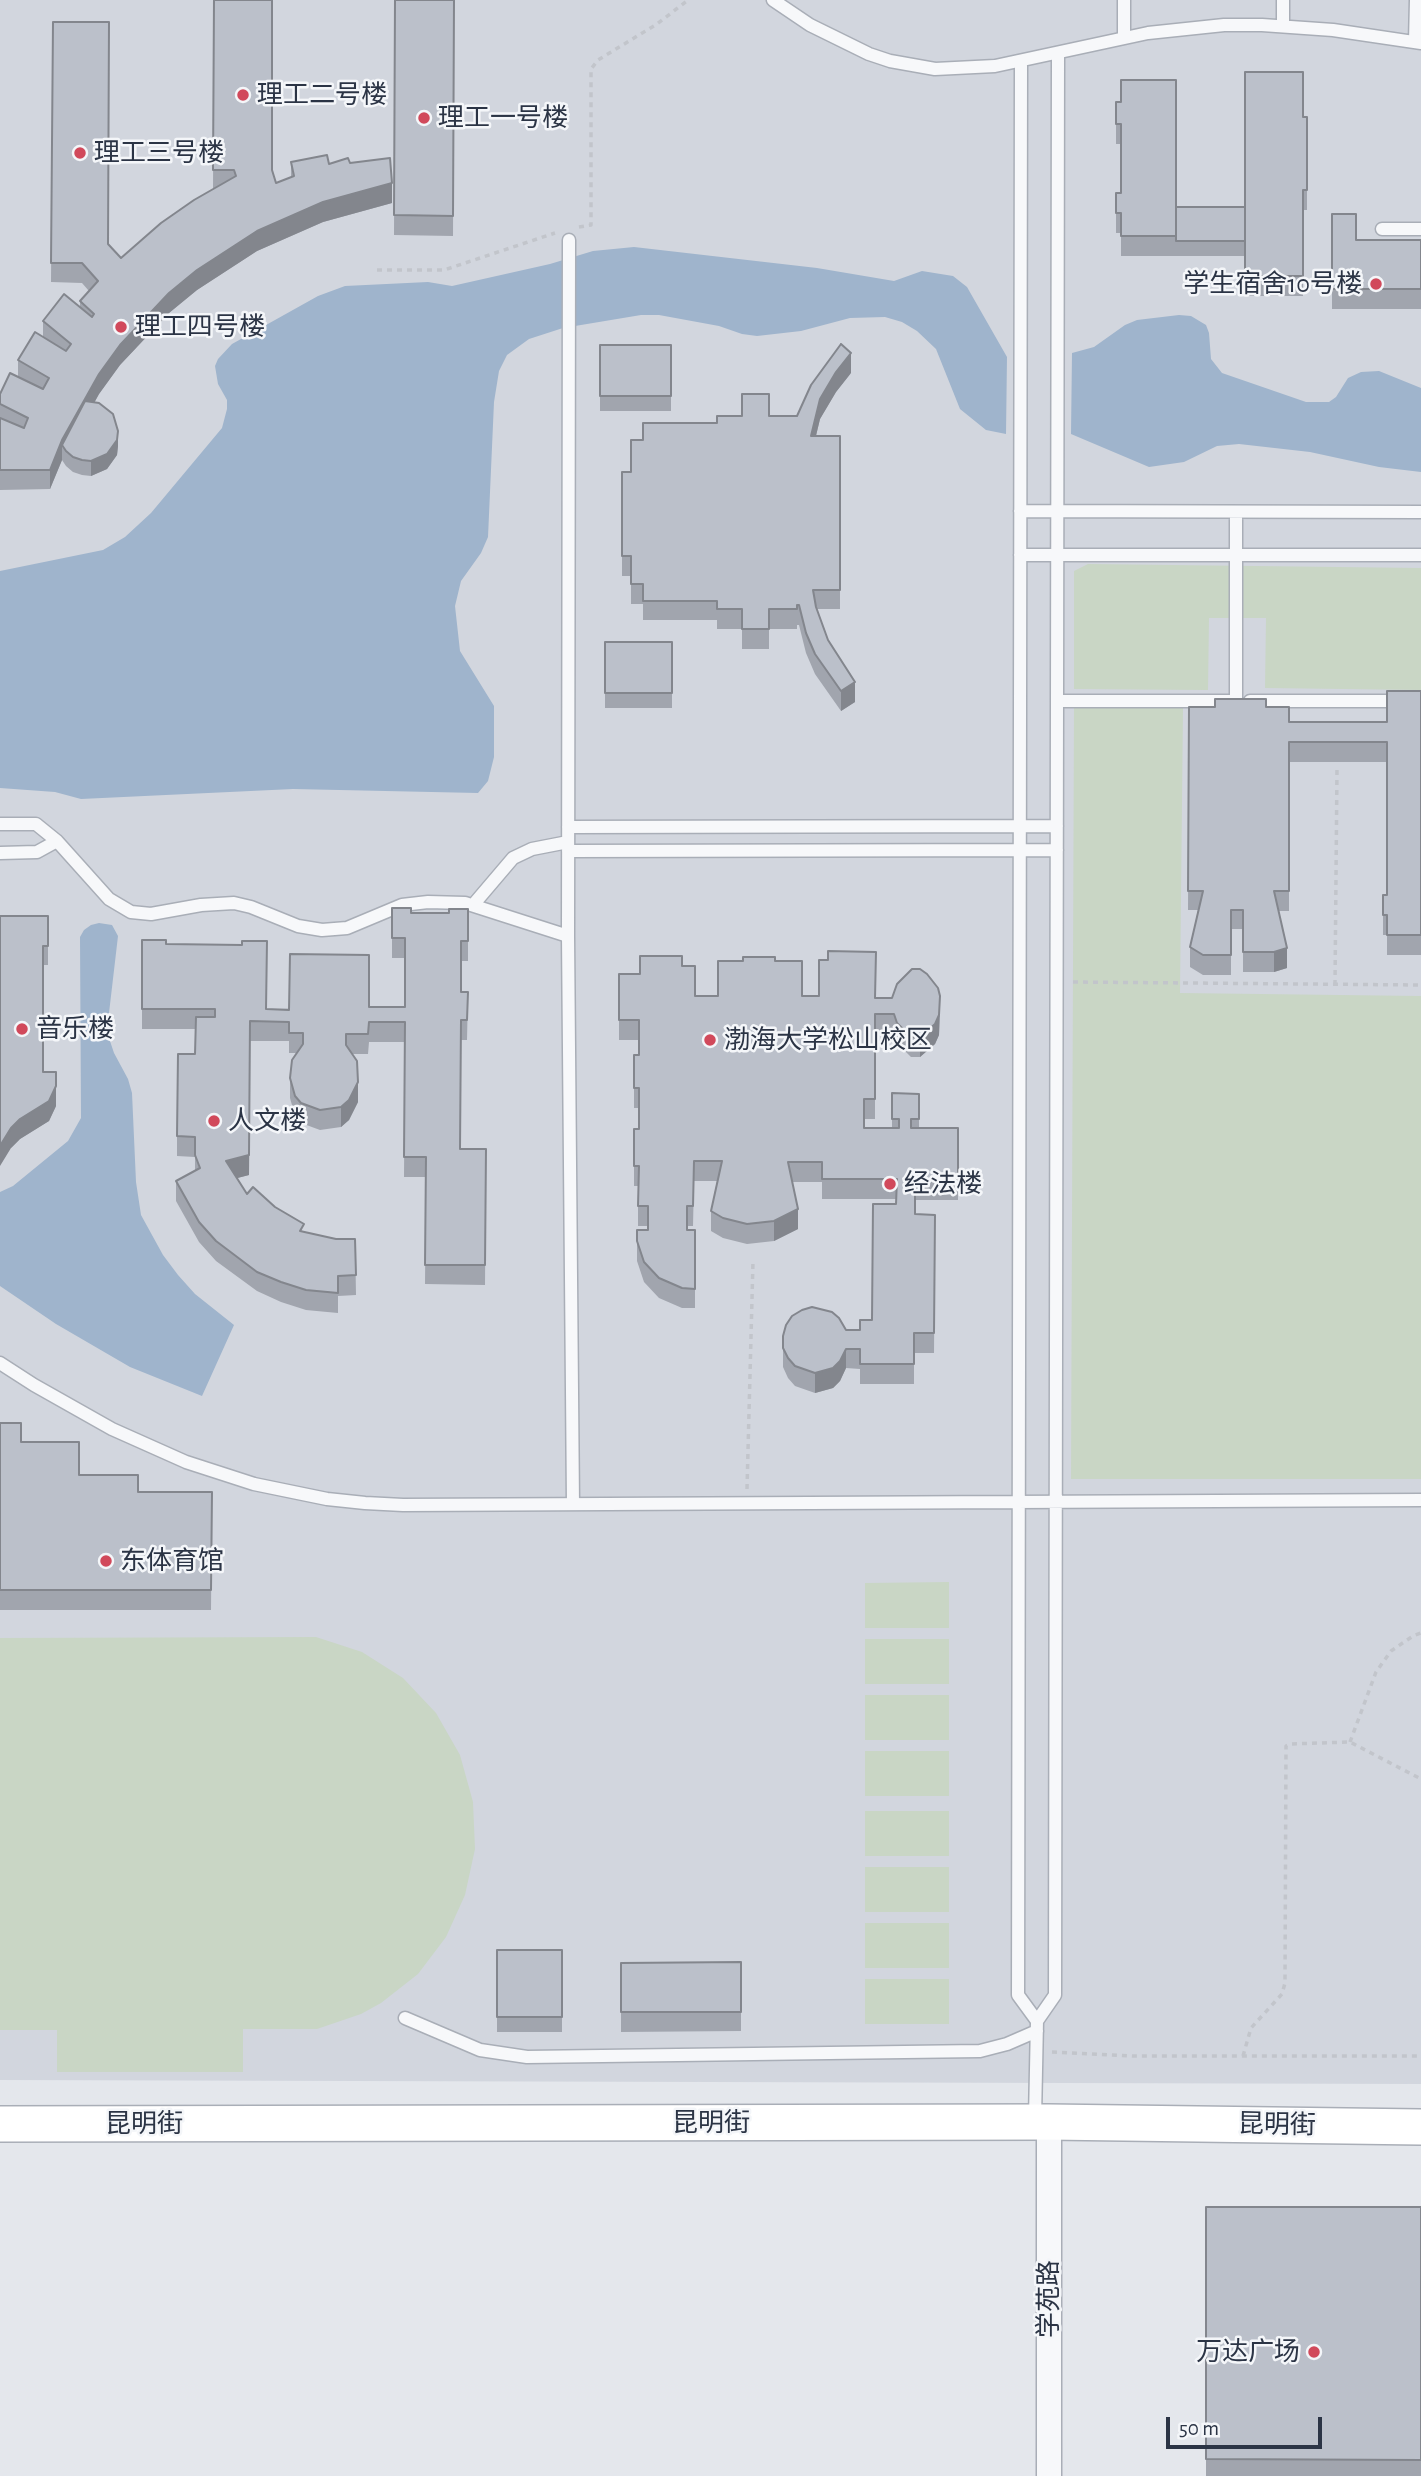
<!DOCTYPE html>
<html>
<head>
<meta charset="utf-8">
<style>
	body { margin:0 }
	#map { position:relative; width:1421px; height:2476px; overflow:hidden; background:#e4e7ec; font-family:"Alegreya Sans",sans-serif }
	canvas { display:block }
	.scale { position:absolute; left:1166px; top:2417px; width:156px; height:32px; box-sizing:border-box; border:4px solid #2b3445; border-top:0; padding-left:9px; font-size:21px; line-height:24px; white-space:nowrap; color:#2b3445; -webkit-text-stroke:5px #f4f6f9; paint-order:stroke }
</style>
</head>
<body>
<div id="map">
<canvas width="1421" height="2476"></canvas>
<div class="scale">50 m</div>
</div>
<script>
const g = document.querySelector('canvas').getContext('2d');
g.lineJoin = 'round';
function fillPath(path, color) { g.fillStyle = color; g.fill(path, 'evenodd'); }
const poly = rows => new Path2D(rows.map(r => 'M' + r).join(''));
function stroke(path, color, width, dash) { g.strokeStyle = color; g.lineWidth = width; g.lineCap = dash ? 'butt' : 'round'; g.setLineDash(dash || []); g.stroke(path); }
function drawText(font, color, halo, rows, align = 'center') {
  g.font = font + ' "Alegreya Sans","Noto Sans SC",sans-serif'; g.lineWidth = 5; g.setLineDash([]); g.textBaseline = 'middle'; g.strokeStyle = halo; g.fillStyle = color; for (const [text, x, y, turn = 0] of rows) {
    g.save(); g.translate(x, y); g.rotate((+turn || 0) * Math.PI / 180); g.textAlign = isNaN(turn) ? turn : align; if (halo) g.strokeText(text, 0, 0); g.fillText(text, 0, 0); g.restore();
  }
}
fillPath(poly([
	[0,0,1421,0,1421,2084,0,2080]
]), '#d2d6de');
fillPath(poly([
	[1088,564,1421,568,1421,690,1265,688,1266,618,1209,618,1208,690,1074,689,1074,571],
	[1074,707,1183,708,1180,993,1421,996,1421,1479,1071,1479],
	[949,1582,949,1628,865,1628,865,1583],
	[316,1637,362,1652,403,1678,436,1713,460,1755,473,1802,475,1849,465,1895,446,1937,418,1974,381,2003,361,2014,317,2029,243,2029,243,2072,57,2072,57,2030,0,2030,0,1638],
	[865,1639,949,1639,949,1684,865,1684],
	[865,1695,949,1695,949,1740,865,1740],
	[865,1751,949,1751,949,1796,865,1796],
	[865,1811,949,1811,949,1856,865,1856],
	[865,1867,949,1867,949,1912,865,1912],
	[865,1923,949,1923,949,1968,865,1968],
	[865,1979,949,1979,949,2024,865,2024]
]), '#c9d6c5');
fillPath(poly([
	[634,247,817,268,894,281,922,271,953,276,967,287,1007,357,1006,434,986,430,960,409,936,349,917,331,902,322,885,317,850,318,801,331,757,336,742,334,719,326,659,315,641,315,563,328,529,339,507,355,499,371,494,402,488,537,481,553,461,581,455,606,460,651,494,706,494,757,488,781,478,793,293,789,81,799,55,792,0,788,0,571,103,550,125,537,151,513,222,428,227,409,227,400,218,384,215,366,218,359,232,344,318,296,345,286,428,282,452,286,550,264,593,251],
	[1179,315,1191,316,1206,325,1209,333,1211,359,1222,373,1306,402,1329,402,1336,397,1348,378,1361,372,1379,371,1421,388,1421,472,1379,467,1310,452,1239,444,1217,446,1184,462,1149,467,1071,434,1072,353,1094,347,1125,325,1137,320],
	[99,923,112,925,118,936,109,1013,110,1041,114,1053,128,1079,132,1093,136,1182,141,1215,163,1255,178,1275,195,1294,234,1325,202,1396,130,1367,56,1324,0,1286,0,1192,13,1186,68,1141,81,1118,80,937,84,930,91,925]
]), '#9fb4cc');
const lane = poly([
	[773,0,810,25,869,54,890,61,935,69,995,66,1148,33,1224,25,1262,25,1333,30,1421,43],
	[1124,0,1124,37],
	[1283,26,1283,0],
	[1415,42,1416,0],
	[1021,62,1018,1995,1037,2021],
	[1382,229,1421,229],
	[569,240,568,936,573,1504],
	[1020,511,1421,512],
	[1236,512,1236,701],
	[1020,555,1421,555],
	[1057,701,1232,701],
	[1250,701,1421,701],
	[0,824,36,824,57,841,109,899,131,912,151,914,201,905,234,903,251,907,298,926,322,930,347,928,402,905,428,902,465,903,568,936],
	[568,827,1057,826],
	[568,851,1057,850],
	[0,853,37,852,57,841],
	[473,905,513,858,532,849,568,842],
	[0,1363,34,1385,112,1429,186,1462,254,1484,327,1499,365,1503,403,1505,1421,1500],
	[405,2018,480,2050,527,2057,980,2051,1007,2044,1037,2031],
	[1035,2118,1037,2021,1055,1995,1058,53]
]);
const street = poly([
	[1049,2122,1049,2476]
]);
const secondary = poly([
	[0,2124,1049,2122,1421,2127]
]);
stroke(lane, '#a9aeb7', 15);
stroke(street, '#a9aeb7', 27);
stroke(secondary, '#a9aeb7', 38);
stroke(poly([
	[579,227,591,225,591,69,598,60,657,24,688,0],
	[377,270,444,270,555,233],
	[1073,982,1421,985],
	[1335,985,1337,768],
	[747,1489,753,1261],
	[1350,1742,1376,1672,1391,1651,1413,1636,1421,1633],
	[1052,2052,1133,2056,1421,2056],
	[1243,2056,1251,2028,1282,1994,1285,1983,1286,1746,1290,1744,1350,1742,1421,1779]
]), '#c2c5cb', 3.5, [5, 5]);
stroke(lane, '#f7f8fa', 12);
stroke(street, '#f7f8fa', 24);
stroke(secondary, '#fff', 35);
fillPath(poly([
	[214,0,276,183,291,177,291,162,329,164,350,163,392,203,323,222,257,251,197,290,169,313,120,365,99,394,94,403,118,446,117,455,107,469,91,476,82,475,73,472,66,466,62,460,50,489,0,490,0,394,18,377,18,360,43,337,43,321,80,308,80,301,89,291,82,283,51,282,53,22,108,244,121,258,213,189],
	[395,0,454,0,453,236,394,235],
	[1116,102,1176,207,1245,207,1303,117,1307,117,1307,210,1303,210,1303,296,1245,296,1245,256,1121,256,1121,233,1116,233,1116,193,1121,193,1121,144,1116,144],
	[1332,214,1356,240,1421,240,1421,309,1332,309],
	[600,345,671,345,671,411,600,411],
	[851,373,836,392,820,419,816,436,840,436,840,609,817,609,828,640,855,702,841,711,815,674,806,653,799,625,797,625,797,629,769,629,769,649,742,649,742,629,717,629,717,620,643,620,643,604,631,604,631,576,622,576,622,472,631,472,643,440,717,423,769,416,797,416],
	[605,642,672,642,672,708,605,708],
	[1421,691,1421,955,1387,955,1387,935,1383,935,1383,895,1387,895,1387,762,1289,762,1289,911,1278,911,1287,968,1274,972,1243,972,1243,929,1231,929,1231,975,1203,975,1190,967,1190,947,1198,910,1188,910,1189,707,1266,707,1289,722,1387,722],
	[392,908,411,913,449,913,468,909,468,961,461,961,461,992,468,992,467,1040,461,1040,460,1149,486,1149,485,1285,425,1284,426,1177,404,1177,405,1042,369,1042,368,1054,352,1054,358,1102,349,1120,341,1127,320,1130,301,1123,295,1116,290,1098,290,1078,296,1053,289,1053,289,1041,250,1041,249,1175,237,1178,247,1194,304,1232,336,1239,355,1239,356,1295,338,1296,338,1313,306,1310,281,1302,257,1291,216,1261,199,1242,176,1201,176,1181,195,1171,195,1157,177,1156,177,1136,195,1054,196,1029,142,1029,142,940,166,944,242,945,266,1009,405,1007,405,958,392,958],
	[48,916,48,965,43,965,43,1072,56,1106,49,1121,20,1139,11,1148],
	[775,961,802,996,875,998,940,1016,939,1035,935,1044,920,1057,911,1057,897,1043,894,1034,875,1034,875,1119,864,1119,864,1128,892,1128,892,1093,919,1094,919,1128,958,1128,958,1200,915,1200,915,1214,935,1215,934,1353,914,1353,914,1384,860,1384,860,1369,846,1368,840,1381,833,1388,815,1393,795,1386,788,1378,783,1367,783,1336,846,1330,860,1330,872,1320,896,1204,896,1199,822,1199,822,1182,792,1182,798,1229,774,1241,747,1244,723,1238,711,1231,711,1211,717,1181,694,1181,693,1226,687,1226,687,1230,695,1230,695,1308,682,1308,659,1298,644,1282,637,1261,637,1230,648,1230,648,1226,638,1226,638,1186,634,1186,634,1129,639,1129,639,1108,634,1108,634,1055,639,1055,639,1040,619,1040,619,974,640,974,682,966,695,996,718,996],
	[0,1423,21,1442,79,1475,138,1492,212,1492,211,1610,0,1610],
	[497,1950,562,1950,562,2032,497,2032],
	[741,1962,741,2031,621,2032,621,1963],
	[1206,2207,1421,2207,1421,2476,1206,2476]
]), '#a1a5ae');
fillPath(poly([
	[392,183,392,203,323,222,257,251,197,290,169,313,120,365,99,394,67,452,62,445,62,460,50,489,50,470,62,440,99,374,120,345,169,293,197,270,257,231,323,202],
	[851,353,851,373,836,392,820,419,811,456,811,436,820,399,836,372],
	[118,431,118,446,117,455,107,469,91,476,91,461],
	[855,682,855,702,841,711,841,691],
	[1287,948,1287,968,1274,972,1274,952],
	[940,996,939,1035,935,1044,920,1057,920,1037],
	[250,1021,249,1175,226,1181,226,1161],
	[358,1082,358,1102,349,1120,341,1127,341,1107],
	[56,1086,56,1106,49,1121,20,1139,11,1148,0,1166,0,1146,11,1128],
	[798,1209,798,1229,774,1241,774,1221],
	[846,1349,846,1368,840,1381,833,1388,815,1393,815,1373]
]), '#83868d');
const building = poly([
	[214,0,272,0,272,170,276,183,294,176,291,162,327,155,329,164,348,158,350,163,390,158,392,183,323,202,257,231,197,270,169,293,120,345,99,374,62,440,50,470,0,470,0,418,24,428,28,418,0,404,0,394,10,373,43,389,49,378,18,360,35,332,66,351,71,344,43,321,64,294,92,317,94,314,80,301,98,281,82,263,51,263,53,22,109,22,108,244,121,258,161,223,194,200,236,176,234,170,213,170,214,0],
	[395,0,454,0,453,216,394,215,395,0],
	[1245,72,1303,72,1303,117,1307,117,1307,190,1303,190,1303,276,1245,276,1245,72],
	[1121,80,1176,80,1176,236,1121,236,1121,213,1116,213,1116,193,1121,193,1121,124,1116,124,1116,102,1121,102,1121,80],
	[1176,207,1245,207,1245,241,1176,241,1176,207],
	[1332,214,1356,214,1356,240,1421,240,1421,289,1332,289,1332,214],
	[841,344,851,353,836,372,820,399,811,436,840,436,840,590,813,590,816,607,828,640,855,682,841,691,815,654,806,633,799,605,797,605,797,609,769,609,769,629,742,629,742,609,717,609,717,601,643,601,643,584,631,584,631,556,622,556,622,472,631,472,631,440,643,440,643,423,717,423,717,416,742,416,742,394,769,394,769,416,797,416,811,385,841,344],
	[600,345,671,345,671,396,600,396,600,345],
	[85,401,99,403,113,414,118,431,117,440,107,454,91,461,82,460,73,457,66,451,62,445,85,401],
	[605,642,672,642,672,693,605,693,605,642],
	[1387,691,1421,691,1421,935,1387,935,1387,915,1383,915,1383,895,1387,895,1387,742,1289,742,1289,891,1274,891,1287,948,1274,952,1243,952,1243,910,1231,910,1231,955,1203,955,1190,947,1203,891,1188,891,1189,707,1215,707,1215,699,1266,699,1266,707,1289,707,1289,722,1387,722,1387,691],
	[392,908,411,908,411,913,449,913,449,909,468,909,468,941,461,941,461,992,468,992,467,1020,461,1020,460,1149,486,1149,485,1265,425,1265,426,1157,404,1157,405,1022,369,1022,368,1034,346,1034,346,1045,357,1061,358,1082,349,1100,341,1107,320,1110,301,1103,295,1096,290,1078,292,1060,303,1044,303,1033,289,1033,289,1022,250,1021,249,1155,226,1161,247,1194,253,1187,275,1207,304,1224,300,1231,336,1239,355,1239,356,1275,338,1276,338,1293,306,1290,281,1282,257,1272,216,1241,199,1222,176,1181,200,1168,195,1155,195,1137,177,1136,178,1054,195,1054,196,1017,215,1017,215,1009,142,1009,142,940,166,940,166,944,242,945,242,941,267,941,266,1009,289,1010,290,954,369,955,369,1007,405,1007,405,938,392,938,392,908],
	[0,916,48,916,48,946,43,946,43,1072,56,1072,56,1086,49,1101,20,1119,11,1128,0,1146,0,916],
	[828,951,876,952,875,998,892,998,897,984,912,969,920,969,927,974,938,988,940,996,939,1015,935,1024,920,1037,911,1037,897,1023,894,1014,875,1014,875,1099,864,1099,864,1128,899,1128,899,1119,892,1119,892,1093,919,1094,919,1119,911,1119,911,1128,958,1128,958,1180,915,1180,915,1214,935,1215,934,1333,914,1333,914,1364,860,1364,860,1349,846,1349,840,1361,833,1368,815,1373,795,1366,788,1358,783,1348,783,1336,786,1325,792,1316,802,1310,812,1307,832,1312,839,1318,846,1330,860,1330,860,1320,872,1320,873,1204,896,1204,897,1179,822,1179,822,1162,788,1162,798,1209,774,1221,747,1224,723,1218,711,1211,722,1161,694,1161,693,1206,687,1206,687,1230,695,1230,695,1289,682,1288,659,1278,644,1262,637,1241,637,1230,648,1230,648,1206,638,1206,639,1166,634,1166,634,1129,639,1129,639,1088,634,1088,634,1055,639,1055,639,1020,619,1020,619,974,640,974,640,956,682,956,682,966,695,966,695,996,718,996,718,961,743,961,743,957,775,957,775,961,802,961,802,996,819,996,819,960,828,960,828,951],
	[0,1423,21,1423,21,1442,79,1442,79,1475,138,1475,138,1492,212,1492,211,1590,0,1590,0,1423],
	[497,1950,562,1950,562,2017,497,2017,497,1950],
	[741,1962,741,2012,621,2012,621,1963,741,1962],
	[1206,2207,1421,2207,1421,2460,1206,2459,1206,2207]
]);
fillPath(building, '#bbc0ca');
stroke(building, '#83868d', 2);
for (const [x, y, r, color] of [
	[243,95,7,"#d1495b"],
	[424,118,7,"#d1495b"],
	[80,153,7,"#d1495b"],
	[1376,284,7,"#d1495b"],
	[121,327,7,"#d1495b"],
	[22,1029,7,"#d1495b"],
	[710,1040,7,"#d1495b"],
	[214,1121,7,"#d1495b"],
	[890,1184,7,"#d1495b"],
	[106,1561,7,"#d1495b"],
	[1314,2352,7,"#d1495b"]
]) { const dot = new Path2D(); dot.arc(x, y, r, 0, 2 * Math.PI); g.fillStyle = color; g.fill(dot); stroke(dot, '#f4f6f9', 2.5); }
drawText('26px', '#2b3445', '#f4f6f9', [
	["理工二号楼",257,95],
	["理工一号楼",438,118],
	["理工三号楼",94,153],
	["学生宿舍10号楼",1362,284,"right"],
	["理工四号楼",135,327],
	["音乐楼",36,1029],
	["渤海大学松山校区",724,1040],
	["人文楼",228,1121],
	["经法楼",904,1184],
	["东体育馆",120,1561],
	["万达广场",1300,2352,"right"]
], 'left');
drawText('26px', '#2b3445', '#f4f6f9', [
	["昆明街",711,2123],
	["昆明街",144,2124],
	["昆明街",1277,2125,1],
	["学苑路",1049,2299,-90]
]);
</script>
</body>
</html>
